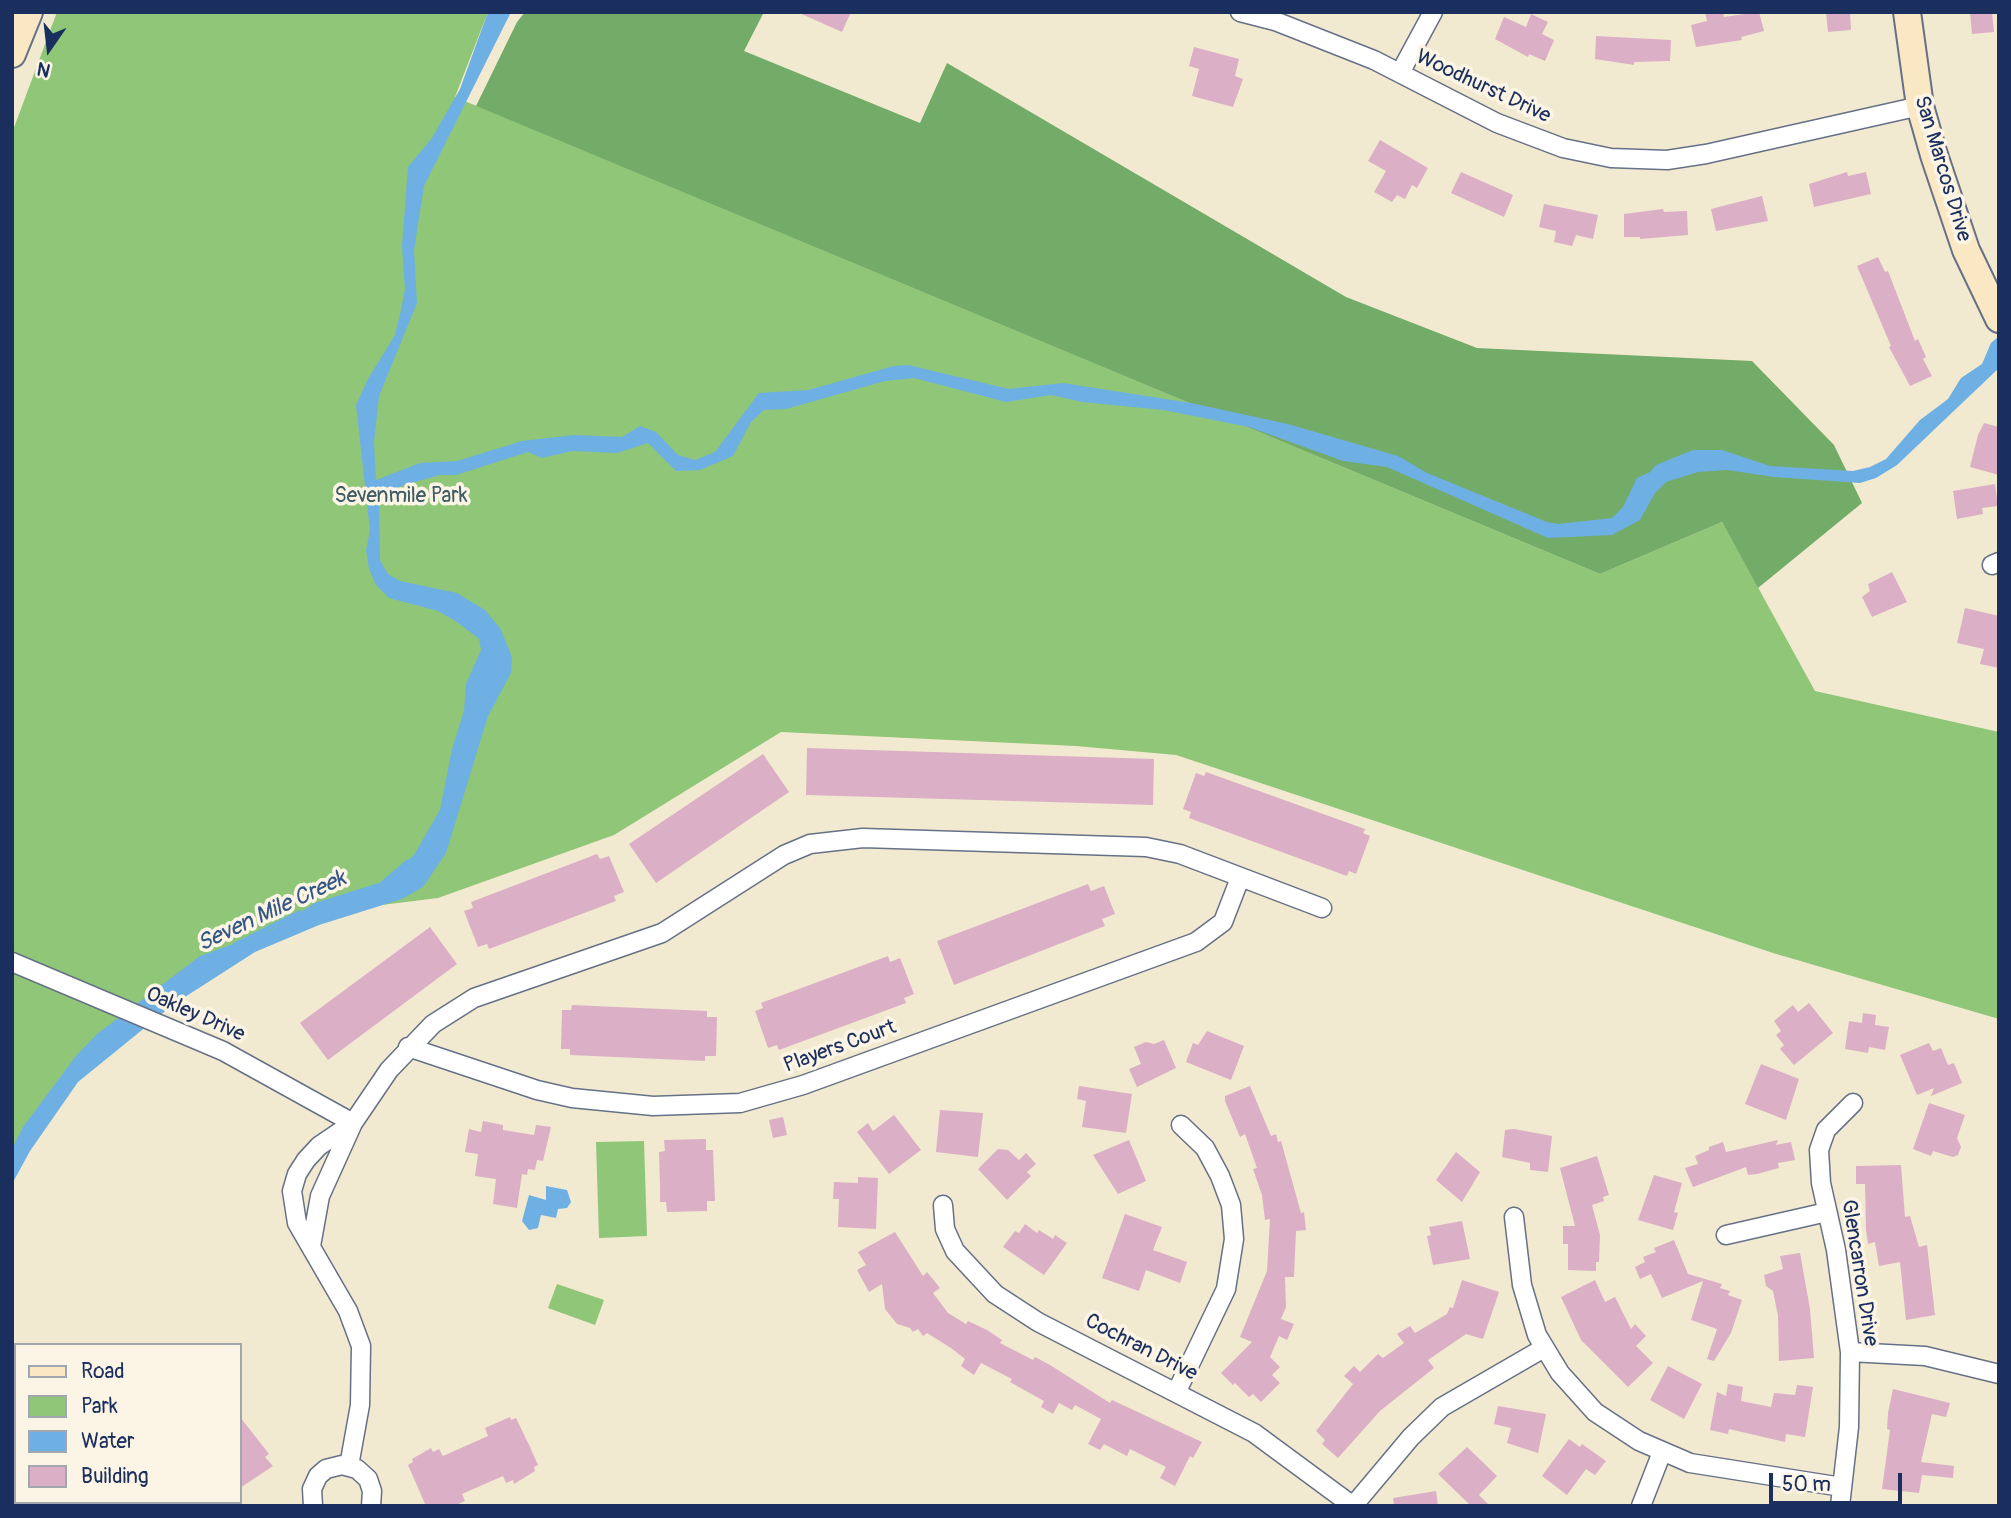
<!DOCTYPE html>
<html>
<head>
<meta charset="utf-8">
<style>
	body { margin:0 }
	#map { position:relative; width:2011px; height:1518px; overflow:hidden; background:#f2ead0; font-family:Pangolin,sans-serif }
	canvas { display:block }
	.frame { position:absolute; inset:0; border:14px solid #1b2f5e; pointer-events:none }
	.legend { position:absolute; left:14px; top:1343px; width:228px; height:161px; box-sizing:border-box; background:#fcf5e5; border:2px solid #a2a6af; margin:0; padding:9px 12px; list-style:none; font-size:21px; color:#1b2f5e }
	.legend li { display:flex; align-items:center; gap:14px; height:35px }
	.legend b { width:35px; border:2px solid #a2a6af }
	.north { position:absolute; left:14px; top:14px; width:70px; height:70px; -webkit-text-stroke:5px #fcf5e5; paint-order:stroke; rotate:194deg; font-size:19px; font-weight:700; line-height:28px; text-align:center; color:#1b2f5e }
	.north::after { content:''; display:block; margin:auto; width:24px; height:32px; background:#1b2f5e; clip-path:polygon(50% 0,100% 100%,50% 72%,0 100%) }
	.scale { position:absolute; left:1769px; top:1473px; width:133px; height:32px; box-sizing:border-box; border:4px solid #1b2f5e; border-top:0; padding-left:9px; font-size:21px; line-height:24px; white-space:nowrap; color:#1b2f5e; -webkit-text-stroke:5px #fcf5e5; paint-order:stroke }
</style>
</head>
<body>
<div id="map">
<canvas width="2011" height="1518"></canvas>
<div class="frame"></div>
<ul class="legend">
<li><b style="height:9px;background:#fae7c3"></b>Road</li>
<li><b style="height:19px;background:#8fc678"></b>Park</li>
<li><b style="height:19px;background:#6eb0e3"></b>Water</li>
<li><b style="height:19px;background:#dbafc6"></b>Building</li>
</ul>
<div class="north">N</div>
<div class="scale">50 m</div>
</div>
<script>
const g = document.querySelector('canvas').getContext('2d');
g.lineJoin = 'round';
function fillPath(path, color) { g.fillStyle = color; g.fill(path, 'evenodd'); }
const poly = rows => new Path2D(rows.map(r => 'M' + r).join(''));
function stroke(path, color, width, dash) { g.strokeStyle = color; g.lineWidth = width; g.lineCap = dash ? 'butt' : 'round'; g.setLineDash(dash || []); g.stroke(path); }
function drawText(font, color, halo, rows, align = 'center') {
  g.font = font + ' Pangolin,sans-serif'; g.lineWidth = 7; g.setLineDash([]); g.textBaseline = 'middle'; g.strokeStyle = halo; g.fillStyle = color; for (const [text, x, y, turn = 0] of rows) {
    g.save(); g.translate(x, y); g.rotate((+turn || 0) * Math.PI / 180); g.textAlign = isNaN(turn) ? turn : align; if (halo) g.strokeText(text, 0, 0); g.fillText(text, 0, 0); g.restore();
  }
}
fillPath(poly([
	[57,12,488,12,455,97,1600,574,1722,522,1815,691,1999,732,1999,1019,1773,953,1176,755,1076,746,781,732,614,835,438,898,333,911,196,973,72,1068,12,1159,12,133],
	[644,1141,647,1236,599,1238,596,1142],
	[557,1284,604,1300,595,1325,548,1308]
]), '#8fc678');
fillPath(poly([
	[525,12,764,12,744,51,920,123,947,63,1346,297,1477,348,1752,361,1834,445,1862,503,1758,588,1722,522,1600,574,476,106,517,22]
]), '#73ab68');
fillPath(poly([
	[488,12,511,12,424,186,414,250,417,303,379,396,374,442,376,480,420,463,457,461,522,441,574,435,622,437,640,426,656,432,678,455,695,460,715,452,759,393,808,390,894,366,908,365,1009,389,1063,383,1191,403,1288,424,1398,456,1427,473,1547,522,1558,524,1612,518,1623,507,1637,478,1650,472,1656,465,1693,450,1722,450,1770,466,1853,471,1870,467,1886,459,1920,420,1948,399,1961,378,1982,364,1991,343,1999,336,1999,368,1897,465,1876,478,1860,483,1774,477,1727,470,1698,472,1666,482,1655,493,1640,520,1612,535,1548,538,1387,467,1343,461,1249,427,1163,410,1082,402,1051,395,1006,402,914,378,885,381,786,409,764,410,751,422,733,456,700,470,676,471,648,443,617,453,572,451,542,458,528,452,456,475,440,475,404,485,379,496,380,560,388,574,400,581,457,593,485,610,500,628,512,657,511,673,488,716,446,853,423,887,402,899,319,925,255,952,174,1004,78,1082,30,1151,12,1184,12,1149,23,1127,76,1056,97,1034,200,956,272,930,315,903,332,903,357,890,385,882,414,855,440,810,452,749,464,711,466,684,481,650,479,639,457,622,438,611,389,598,376,585,369,569,366,550,370,531,356,405,368,379,395,335,401,310,405,289,402,246,408,167,432,138,460,89],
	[546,1186,567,1190,571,1202,567,1208,558,1209,556,1218,541,1215,538,1228,529,1230,522,1221,529,1195,546,1200]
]), '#6eb0e3');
stroke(poly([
	[317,905,381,885,408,862],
	[235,945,299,913]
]), '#6eb0e3', 5);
fillPath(poly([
	[797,12,851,12,842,32],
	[1705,12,1723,12,1724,17,1759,12,1764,31,1741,37,1742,40,1696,47,1691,25,1707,21],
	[1826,12,1850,12,1851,30,1828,32],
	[1970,12,1992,12,1994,32,1972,34],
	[1531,14,1548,22,1542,34,1554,40,1545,61,1529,54,1528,57,1495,39,1504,17,1526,27],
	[1596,36,1671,40,1670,61,1634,62,1634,65,1595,59],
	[1194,47,1239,59,1235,76,1243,79,1233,107,1192,96,1199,69,1189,66],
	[1380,140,1428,168,1417,188,1412,185,1405,199,1397,195,1392,202,1374,192,1386,171,1368,161],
	[1461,172,1513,195,1504,217,1451,193],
	[1847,172,1848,176,1866,172,1871,194,1814,207,1809,184],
	[1762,196,1768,221,1716,231,1711,209],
	[1544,204,1598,215,1593,239,1576,235,1572,246,1554,242,1556,231,1539,227],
	[1663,209,1664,212,1687,211,1688,235,1640,239,1640,237,1624,237,1624,214],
	[1878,257,1885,272,1888,271,1915,341,1918,339,1926,357,1923,359,1932,376,1910,386,1889,347,1891,346,1857,266],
	[1984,423,1999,427,1999,475,1970,467,1978,435],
	[1995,484,1998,506,1982,508,1983,514,1957,519,1953,491],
	[1892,572,1907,602,1872,617,1862,597,1870,591,1868,584],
	[1965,608,1999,616,1999,668,1980,664,1984,649,1957,643],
	[807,748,1154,759,1153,805,806,795],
	[763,754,789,792,656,883,629,844],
	[1206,772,1365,829,1363,833,1370,836,1356,874,1349,871,1347,876,1189,818,1191,812,1183,809,1196,773,1204,776],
	[597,854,600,859,609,856,624,892,614,896,616,901,489,949,487,944,478,947,464,911,473,908,471,902],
	[1088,884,1091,891,1104,886,1115,914,1102,919,1105,926,954,985,937,941],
	[430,927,457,964,328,1060,300,1023],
	[888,956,890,962,900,958,914,994,904,998,906,1003,779,1050,777,1045,768,1048,755,1011,763,1008,761,1003],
	[1809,1003,1833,1033,1794,1065,1780,1049,1784,1045,1776,1035,1781,1031,1774,1021,1793,1005,1798,1012],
	[572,1005,707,1011,707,1017,717,1017,716,1056,705,1056,705,1061,570,1055,570,1049,561,1049,562,1010,571,1010],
	[1863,1013,1876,1015,1875,1025,1889,1027,1885,1050,1869,1047,1868,1053,1845,1049,1849,1021,1862,1023],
	[1207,1031,1244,1046,1231,1080,1186,1062,1193,1043,1198,1045],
	[1164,1040,1176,1068,1137,1087,1129,1069,1141,1064,1134,1047,1146,1042,1154,1044],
	[1929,1043,1933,1051,1941,1048,1948,1065,1954,1063,1962,1083,1931,1096,1934,1088,1917,1095,1900,1055],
	[1761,1064,1799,1079,1786,1120,1745,1104],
	[1079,1086,1132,1094,1126,1133,1082,1127,1086,1101,1077,1099],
	[1250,1086,1271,1136,1276,1134,1278,1142,1281,1141,1301,1213,1304,1212,1306,1230,1296,1231,1294,1277,1285,1277,1286,1307,1281,1319,1294,1324,1287,1340,1279,1336,1270,1357,1280,1367,1272,1375,1280,1383,1261,1402,1253,1394,1249,1397,1235,1383,1233,1385,1221,1373,1252,1342,1240,1337,1267,1271,1270,1219,1265,1220,1262,1195,1253,1169,1257,1168,1245,1134,1240,1137,1225,1101,1225,1096],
	[1929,1103,1965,1115,1957,1138,1961,1147,1958,1155,1953,1157,1933,1151,1931,1156,1913,1149],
	[940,1110,983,1113,978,1157,936,1152],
	[894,1115,921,1150,889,1174,857,1132,868,1123,873,1131],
	[783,1117,787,1135,773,1138,769,1120],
	[483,1121,503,1125,503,1130,534,1135,536,1125,551,1127,543,1161,537,1160,535,1170,528,1169,527,1175,522,1174,517,1208,493,1204,496,1179,475,1176,478,1154,465,1152,469,1129,481,1132],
	[1514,1129,1552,1136,1548,1172,1530,1170,1530,1163,1502,1157,1505,1130],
	[706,1139,706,1150,713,1150,715,1201,707,1201,707,1211,667,1212,666,1202,660,1202,660,1187,659,1152,665,1151,664,1140],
	[1129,1140,1146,1181,1118,1194,1093,1155],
	[1778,1140,1776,1145,1791,1142,1795,1160,1778,1163,1779,1168,1757,1174,1748,1175,1746,1167,1693,1187,1685,1168,1698,1164,1695,1156,1709,1150,1709,1147,1723,1142,1726,1152],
	[998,1149,1008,1150,1019,1160,1026,1153,1036,1164,1027,1172,1031,1176,1007,1200,978,1169],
	[1456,1152,1480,1172,1462,1202,1436,1180],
	[1597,1156,1609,1195,1603,1197,1604,1201,1592,1205,1600,1235,1599,1262,1596,1262,1596,1271,1568,1270,1568,1244,1563,1244,1563,1226,1575,1226,1560,1168],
	[1901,1165,1905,1217,1910,1216,1919,1247,1927,1245,1935,1315,1906,1320,1900,1262,1879,1266,1875,1242,1868,1244,1866,1230,1865,1184,1856,1184,1856,1166],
	[1654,1175,1682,1183,1674,1212,1678,1213,1673,1230,1638,1220],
	[858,1177,878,1178,876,1229,838,1227,839,1199,833,1199,834,1182,858,1183],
	[1125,1214,1162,1227,1153,1250,1187,1262,1180,1283,1146,1270,1139,1291,1102,1278],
	[1462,1221,1470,1259,1433,1265,1427,1236,1431,1235,1429,1227],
	[1025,1224,1037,1233,1039,1230,1053,1239,1055,1235,1067,1243,1044,1275,1003,1247,1015,1231,1019,1233],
	[895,1232,923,1276,927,1272,940,1288,933,1293,948,1313,966,1324,968,1321,987,1330,1002,1340,1000,1343,1033,1360,1035,1357,1050,1365,1110,1403,1112,1400,1202,1442,1193,1458,1190,1456,1175,1486,1160,1478,1166,1467,1130,1449,1127,1456,1104,1444,1100,1450,1088,1444,1101,1419,1075,1405,1072,1410,1059,1403,1053,1414,1041,1407,1044,1401,1010,1382,1012,1379,981,1363,974,1375,961,1366,965,1359,951,1348,927,1333,923,1336,918,1329,913,1332,910,1328,897,1324,885,1309,882,1284,869,1292,857,1270,866,1265,858,1252],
	[1674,1240,1688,1274,1722,1284,1720,1288,1730,1291,1728,1295,1742,1300,1731,1333,1714,1361,1707,1359,1717,1329,1691,1320,1703,1281,1662,1298,1651,1274,1640,1279,1635,1267,1645,1262,1643,1257,1656,1252,1654,1248],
	[1800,1253,1810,1309,1814,1358,1779,1361,1778,1316,1773,1291,1766,1286,1764,1275,1783,1269,1780,1256],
	[1462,1280,1499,1292,1483,1339,1466,1334,1428,1360,1434,1368,1380,1411,1338,1458,1322,1444,1325,1440,1316,1431,1353,1384,1344,1376,1354,1366,1360,1372,1378,1354,1383,1358,1404,1343,1397,1334,1410,1326,1415,1333,1447,1314,1450,1307,1453,1308],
	[1595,1280,1605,1302,1615,1297,1631,1329,1635,1324,1646,1336,1636,1346,1653,1363,1628,1387,1581,1340,1561,1297],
	[1668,1366,1702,1384,1684,1419,1650,1400],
	[1728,1384,1743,1387,1741,1401,1771,1407,1774,1393,1795,1395,1797,1385,1813,1387,1805,1437,1786,1434,1785,1442,1729,1429,1728,1434,1710,1430,1717,1392,1726,1396],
	[1893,1389,1950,1403,1946,1417,1932,1414,1921,1462,1954,1466,1953,1478,1922,1475,1919,1493,1882,1489,1890,1430,1887,1429,1888,1413],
	[1498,1406,1546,1414,1538,1453,1507,1443,1511,1428,1494,1424],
	[240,1417,269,1454,265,1457,273,1466,240,1488],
	[510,1417,511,1420,516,1418,530,1447,538,1465,534,1467,535,1471,514,1484,513,1480,506,1483,503,1476,462,1494,465,1501,454,1506,426,1506,408,1465,413,1462,412,1459,431,1448,433,1452,439,1449,443,1456,488,1436,485,1428],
	[1569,1439,1580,1447,1582,1444,1606,1461,1595,1475,1586,1469,1567,1495,1542,1476],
	[1467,1447,1497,1476,1479,1495,1490,1506,1471,1506,1438,1474],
	[1436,1491,1438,1506,1394,1506,1393,1498]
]), '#dbafc6');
const street = poly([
	[1240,12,1275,21,1374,60,1497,123,1563,148,1611,158,1667,160,1706,154,1920,106],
	[1400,73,1433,12],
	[1992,565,1999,562],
	[12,962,223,1051,353,1123],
	[408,1047,537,1090,572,1098,653,1106,740,1103,803,1085,1196,942,1223,922,1240,878],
	[943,1205,945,1229,955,1251,995,1294,1038,1322,1254,1433,1353,1506],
	[1514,1217,1522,1285,1537,1335,1560,1373,1595,1412,1639,1441,1690,1463,1842,1487],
	[1726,1235,1827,1212],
	[311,1246,320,1196,353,1123,389,1070,433,1024,474,998,662,933,784,855,810,844,863,838,1146,847,1180,854,1322,908],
	[1850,1352,1925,1356,1999,1374],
	[1177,1391,1226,1289,1234,1239,1231,1205,1220,1176,1205,1148,1181,1125],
	[349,1466,360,1405,361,1346,348,1311,297,1223,292,1191,297,1174,306,1160,319,1146,350,1125],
	[313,1506,312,1489,318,1476,326,1469,342,1465,357,1469,368,1479,372,1491,371,1506],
	[1353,1506,1411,1437,1442,1407,1544,1348],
	[1641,1506,1662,1452],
	[1840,1506,1849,1427,1850,1352,1836,1250,1821,1183,1819,1150,1826,1130,1853,1103]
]);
const secondary = poly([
	[1907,12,1920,106,1934,155,1966,250,1999,319],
	[12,54,29,12]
]);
stroke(street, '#667086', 21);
stroke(secondary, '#667086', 30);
stroke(street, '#fff', 18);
stroke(secondary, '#fae7c3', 26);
drawText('21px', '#1b2f5e', '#fcf5e5', [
	["Woodhurst Drive",1483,87,25],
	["San Marcos Drive",1942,169,73],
	["Oakley Drive",195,1015,24],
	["Players Court",840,1047,-20],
	["Glencarron Drive",1859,1273,81],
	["Cochran Drive",1141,1348,27]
]);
drawText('21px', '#3e5c66', '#fcf5e5', [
	["Sevenmile Park",401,497]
]);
drawText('italic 23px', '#345686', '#fcf5e5', [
	["Seven Mile Creek",272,912,-25]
]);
</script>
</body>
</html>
